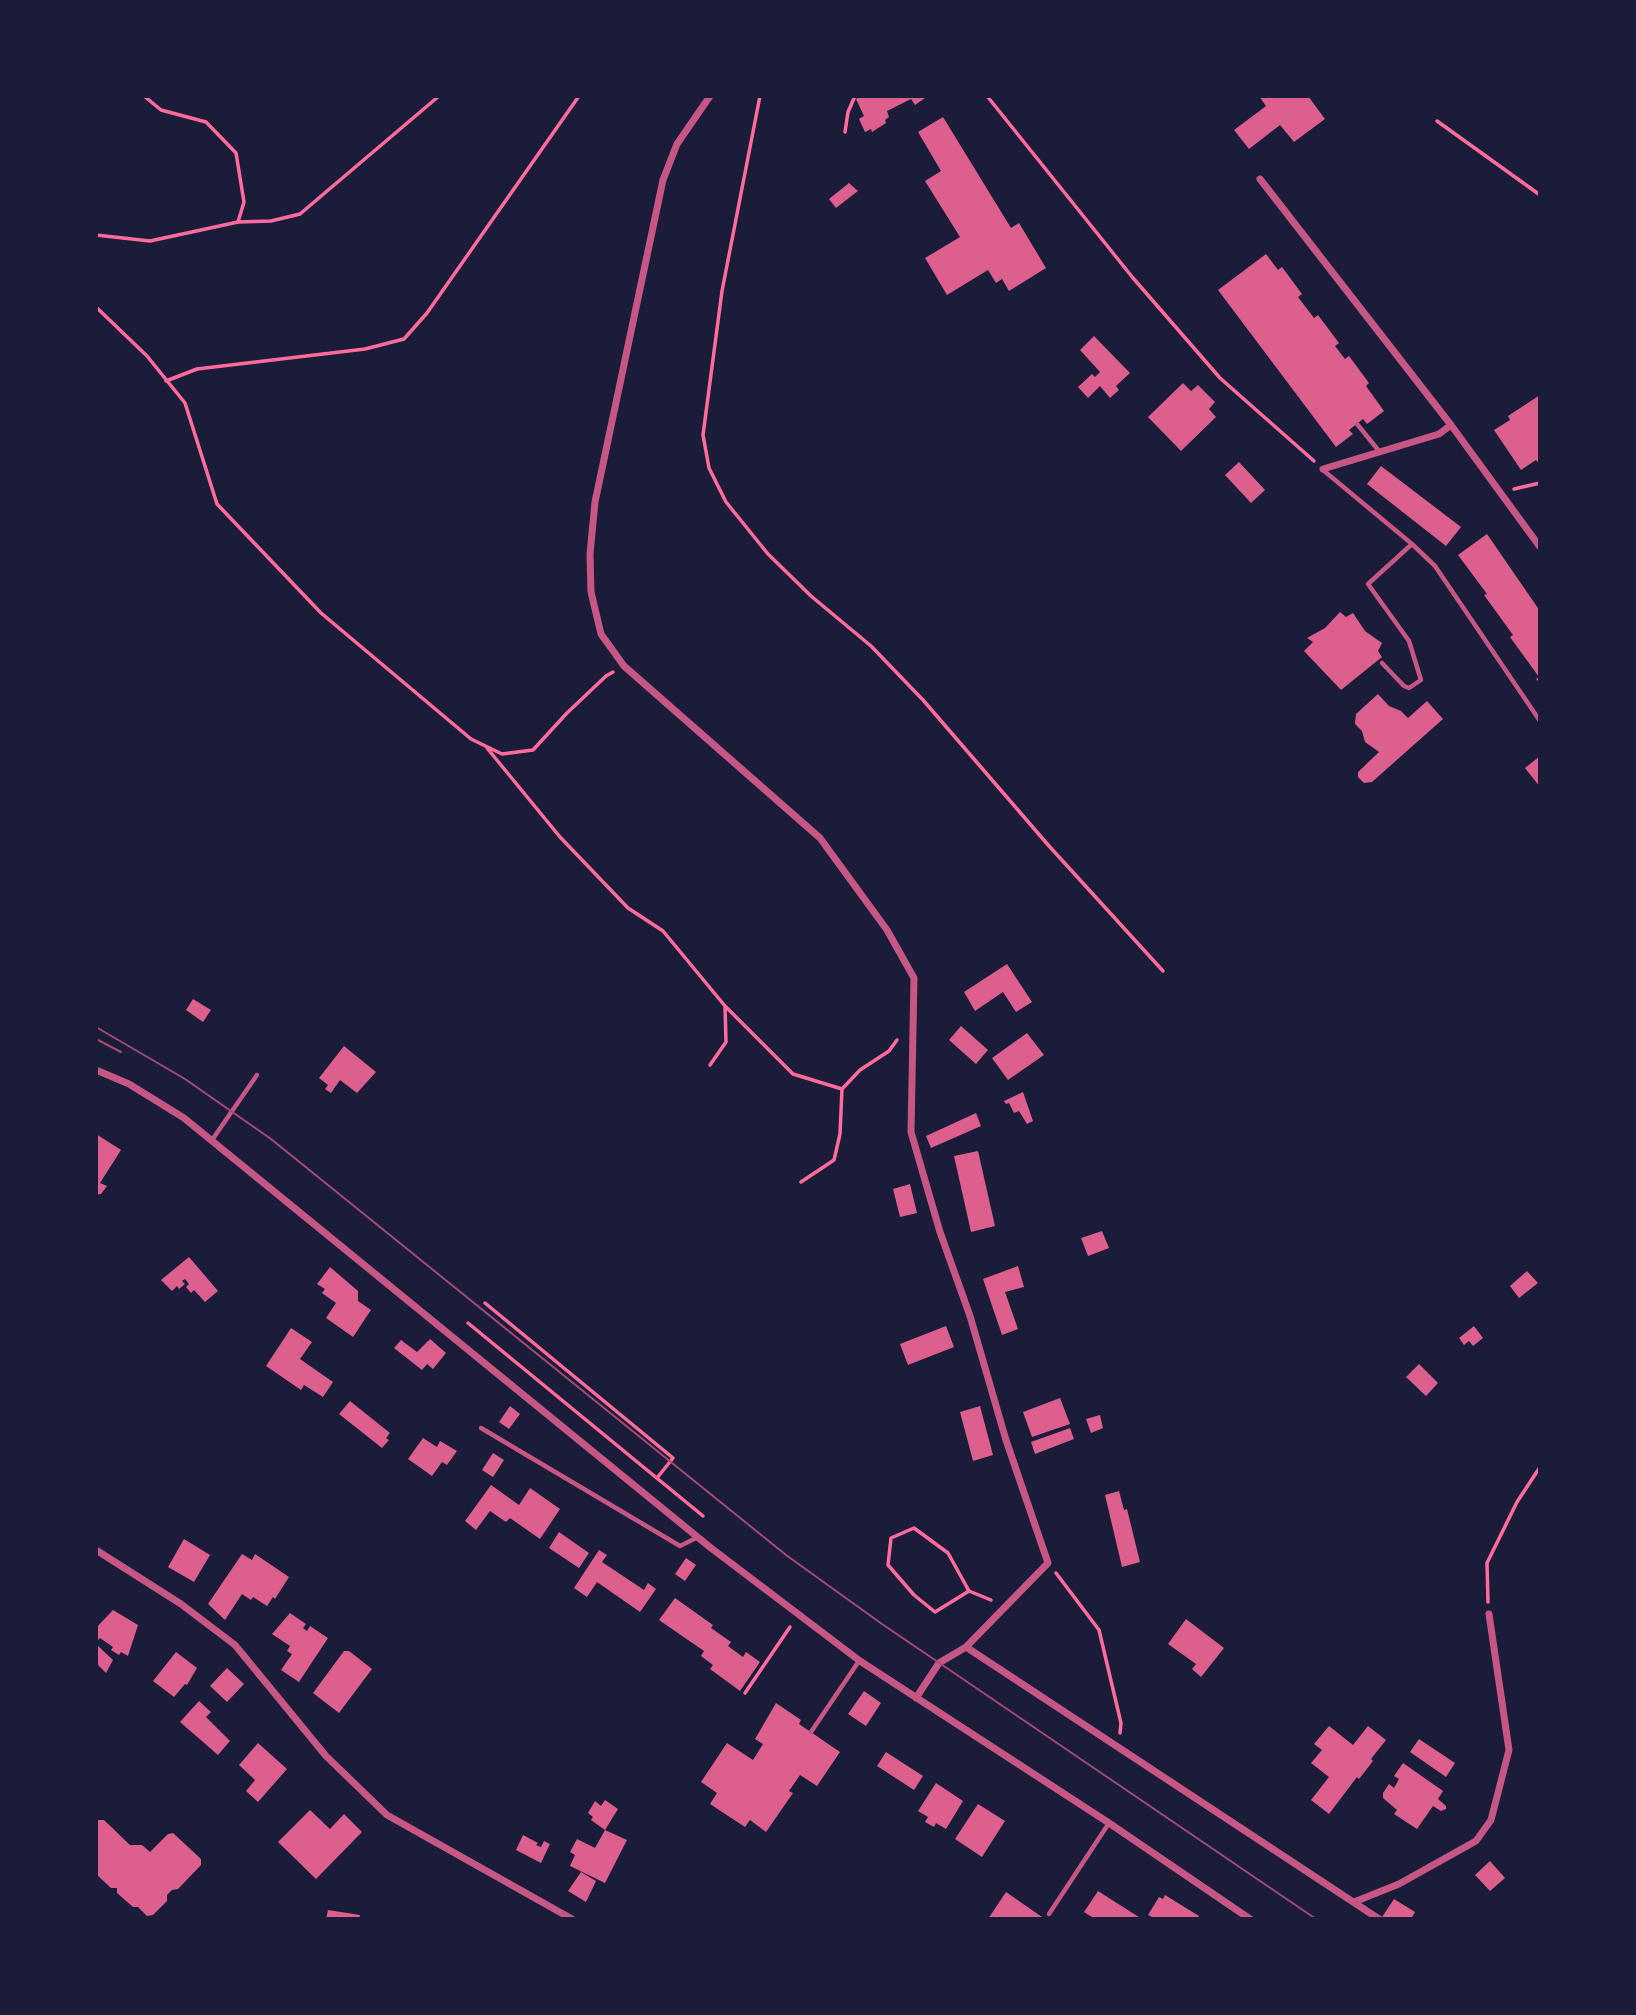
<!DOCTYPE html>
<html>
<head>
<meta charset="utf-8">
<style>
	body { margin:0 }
	#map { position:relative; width:1636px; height:2015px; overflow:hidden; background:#1b1b3a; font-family:Signika,sans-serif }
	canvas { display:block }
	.frame { position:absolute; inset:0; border:98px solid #1b1b3a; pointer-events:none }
</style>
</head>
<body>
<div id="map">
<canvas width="1636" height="2015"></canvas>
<div class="frame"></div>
</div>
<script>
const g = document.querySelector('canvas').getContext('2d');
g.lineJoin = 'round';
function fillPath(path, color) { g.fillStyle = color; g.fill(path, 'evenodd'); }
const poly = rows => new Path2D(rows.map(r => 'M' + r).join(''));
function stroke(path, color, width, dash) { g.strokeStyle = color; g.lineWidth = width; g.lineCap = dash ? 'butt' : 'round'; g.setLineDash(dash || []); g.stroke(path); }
fillPath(poly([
	[861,96,928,96,915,105,911,99,887,111,889,117,885,120,886,123,872,132,871,129,865,132,859,119,864,116,856,99],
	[1259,96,1308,96,1325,119,1294,142,1280,125,1249,149,1234,130,1266,106],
	[943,117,1011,228,1019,223,1046,268,1009,291,1002,279,996,283,988,270,947,295,925,258,960,237,925,181,941,171,918,132],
	[849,183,858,191,836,208,829,199],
	[1266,254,1278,270,1282,267,1302,294,1298,297,1314,318,1318,315,1339,343,1335,346,1345,359,1349,356,1369,383,1366,386,1384,411,1367,424,1363,419,1349,430,1353,434,1336,447,1218,290],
	[1094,336,1130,373,1116,386,1119,390,1110,398,1100,386,1088,398,1078,387,1092,374,1095,377,1100,372,1080,350],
	[1183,383,1191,391,1198,385,1215,402,1209,409,1216,417,1181,451,1148,417],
	[1540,395,1540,465,1536,460,1521,470,1494,430,1510,420,1508,416],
	[1239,462,1265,490,1251,503,1225,475],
	[1381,466,1461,527,1446,546,1367,484],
	[1487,534,1540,611,1540,683,1536,679,1539,677,1510,637,1513,635,1484,595,1487,594,1458,555],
	[1340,612,1346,617,1353,613,1365,631,1382,643,1378,651,1382,657,1341,690,1304,651,1313,642,1307,638,1325,628],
	[1378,694,1389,706,1401,711,1408,718,1427,701,1443,719,1372,782,1364,783,1358,777,1358,772,1379,752,1365,742,1362,731,1355,724,1356,714],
	[1540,756,1540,787,1525,768],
	[1007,964,1032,1002,1016,1012,1003,992,975,1011,964,992],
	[193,999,211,1010,203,1022,186,1010],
	[961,1026,988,1050,976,1064,949,1040],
	[1027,1033,1044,1055,1008,1080,992,1058],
	[344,1046,376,1072,357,1093,340,1080,331,1093,325,1089,328,1085,319,1078],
	[1023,1092,1033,1121,1027,1124,1019,1111,1014,1113,1009,1103,1006,1104,1004,1101],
	[976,1113,981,1126,931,1148,926,1136],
	[96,1134,121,1150,100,1183,107,1186,101,1194,96,1195],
	[978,1151,995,1226,971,1232,954,1156],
	[910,1184,917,1213,900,1217,893,1189],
	[1102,1231,1109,1248,1088,1256,1081,1238],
	[189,1257,218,1291,205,1302,194,1290,191,1293,186,1287,189,1284,185,1279,182,1281,185,1284,179,1289,177,1286,172,1291,161,1280],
	[1018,1266,1024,1287,1005,1292,1018,1329,1002,1335,983,1279],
	[330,1267,358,1291,358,1301,371,1310,353,1337,326,1318,336,1303,322,1293,325,1289,317,1284],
	[1527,1271,1538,1283,1519,1298,1510,1286],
	[946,1326,954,1347,908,1365,900,1344],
	[1474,1326,1483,1338,1473,1346,1469,1341,1464,1345,1459,1338],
	[291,1328,312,1342,300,1359,333,1382,323,1397,304,1385,301,1390,266,1366],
	[430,1339,446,1353,433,1369,427,1364,422,1370,394,1348,401,1340,417,1352],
	[1419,1364,1438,1383,1426,1396,1406,1377],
	[1060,1398,1070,1424,1032,1437,1023,1412],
	[350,1401,390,1433,386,1438,389,1440,382,1448,339,1414],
	[510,1406,520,1414,509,1429,499,1422],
	[980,1406,993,1455,973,1461,960,1412],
	[1100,1415,1103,1428,1091,1433,1086,1419],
	[1070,1428,1074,1439,1035,1454,1031,1442],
	[423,1438,437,1447,440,1441,457,1451,447,1465,442,1462,432,1476,408,1459],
	[493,1453,504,1460,493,1477,482,1470],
	[491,1485,519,1505,530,1488,560,1509,540,1539,510,1518,506,1522,490,1511,476,1530,465,1521],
	[1119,1491,1124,1510,1127,1509,1140,1562,1122,1567,1105,1495],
	[559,1532,589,1553,579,1568,549,1548],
	[184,1539,210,1555,194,1582,168,1567],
	[599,1550,607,1555,602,1562,644,1590,648,1583,656,1589,640,1612,597,1582,587,1597,574,1588],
	[242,1554,252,1560,255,1554,289,1577,275,1599,273,1597,267,1606,253,1597,251,1600,242,1594,225,1620,208,1604],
	[686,1558,696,1565,685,1581,675,1574],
	[675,1598,713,1625,711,1628,731,1642,728,1646,743,1657,746,1652,760,1662,740,1691,710,1669,713,1665,701,1656,704,1651,659,1620],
	[113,1610,138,1625,128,1656,121,1652,119,1655,111,1650,113,1647,100,1638,96,1642,96,1628],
	[290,1613,306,1624,303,1628,307,1631,310,1626,328,1638,299,1682,281,1670,292,1654,287,1651,290,1646,272,1634],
	[1186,1619,1224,1648,1201,1677,1192,1669,1196,1664,1168,1644],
	[96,1644,113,1660,106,1673,96,1663],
	[344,1651,349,1651,372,1669,339,1713,313,1693],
	[176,1652,197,1668,187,1685,185,1684,174,1697,153,1681],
	[227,1668,244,1684,227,1702,210,1686],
	[864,1691,881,1703,866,1726,848,1714],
	[199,1701,211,1712,206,1717,230,1741,218,1755,180,1722],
	[776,1703,801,1720,799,1724,840,1752,817,1786,800,1775,789,1791,793,1793,766,1832,750,1820,745,1827,710,1804,717,1793,701,1782,727,1743,753,1760,763,1744,755,1739],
	[1329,1726,1353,1745,1368,1726,1386,1740,1371,1759,1373,1761,1359,1779,1357,1777,1329,1814,1311,1800,1329,1777,1311,1763,1322,1750,1314,1744],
	[1419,1739,1455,1763,1446,1777,1410,1752],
	[258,1743,287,1769,258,1802,246,1791,255,1780,239,1765],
	[886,1752,923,1776,914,1790,877,1766],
	[1403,1763,1443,1791,1438,1799,1446,1806,1446,1809,1441,1811,1433,1806,1417,1829,1394,1814,1397,1810,1383,1798,1383,1793,1389,1784,1394,1788,1399,1779,1394,1776],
	[936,1783,963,1801,946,1829,936,1823,934,1827,925,1822,928,1817,918,1811],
	[605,1800,618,1809,605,1830,627,1840,605,1883,570,1866,575,1855,570,1852,577,1839,595,1848,605,1830,591,1820,593,1817,588,1813,595,1801,601,1806],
	[978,1804,1005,1821,982,1857,955,1839],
	[310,1810,330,1829,344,1814,362,1832,316,1879,278,1842],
	[98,1820,104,1820,130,1845,142,1845,150,1852,168,1834,173,1833,201,1859,201,1865,178,1889,172,1890,167,1895,167,1901,153,1915,147,1916,138,1907,133,1907,117,1893,117,1888,111,1888,96,1874],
	[523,1835,538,1843,536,1845,541,1847,544,1841,550,1844,541,1863,516,1850],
	[1490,1861,1505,1878,1490,1891,1475,1875],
	[581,1872,596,1881,586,1902,568,1891],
	[1098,1891,1142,1919,1095,1919,1084,1912],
	[1006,1892,1042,1917,1040,1919,988,1919],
	[1165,1895,1199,1916,1197,1919,1151,1919,1152,1917,1148,1915,1159,1897,1163,1899],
	[1394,1899,1415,1912,1411,1919,1382,1917],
	[328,1910,360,1915,359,1919,326,1919]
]), '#dd5f8e');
stroke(poly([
	[144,96,161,110,206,122,236,153,244,202,238,222],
	[760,96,722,291,703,435,709,468,726,502,768,554,811,596,871,646,923,700,1049,846,1163,971],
	[987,96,1133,278,1220,378,1314,461],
	[1437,121,1540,195],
	[845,132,848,112,855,96],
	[96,235,150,241,238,222,271,221,300,214,439,96],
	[96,307,147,356,185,403,217,504,321,613,471,739,502,754,533,750,567,713,606,676,613,672],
	[166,381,197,369,365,349,404,339,427,313,579,96],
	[1514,489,1540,483],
	[487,748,560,837,628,908,663,931,725,1006,793,1074,842,1089,840,1134,834,1160,801,1182],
	[710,1065,726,1042,725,1006],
	[842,1089,860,1070,889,1051,897,1040],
	[485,1303,673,1458,657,1478],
	[468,1323,703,1516],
	[1056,1573,1099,1630,1121,1723,1120,1733],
	[969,1591,935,1612,914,1595,888,1565,891,1538,914,1528,948,1553,969,1591,991,1600],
	[1488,1602,1487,1563,1517,1502,1540,1467],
	[745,1693,790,1627]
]), '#ff6b9d', 3.5);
stroke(poly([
	[1357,424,1379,451],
	[1323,470,1412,544],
	[1382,663,1404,686,1409,688,1421,680,1409,641,1368,584,1412,544,1435,566,1540,721],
	[212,1140,257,1075],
	[481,1428,680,1546,698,1537],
	[811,1732,859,1661],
	[1049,1914,1109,1823]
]), '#c65784', 4.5);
stroke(poly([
	[710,96,677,144,663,180,595,502,590,554,591,592,601,634,624,666,820,838,887,930,914,978,911,1132,940,1232,970,1316,1006,1440,1048,1563,966,1647,939,1663,916,1698],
	[1260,179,1451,425,1540,547],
	[1323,469,1439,434,1451,425],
	[96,1070,129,1084,184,1118,711,1548,860,1661,1109,1823,1250,1919],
	[96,1550,181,1604,235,1645,326,1756,387,1815,572,1919],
	[966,1647,1379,1919],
	[1354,1902,1399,1884,1476,1841,1491,1820,1509,1750,1489,1614]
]), '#c65784', 7);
stroke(poly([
	[96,1027,185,1079,271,1139,786,1555,882,1624,1316,1919],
	[96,1039,121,1052]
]), '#a44b75', 2);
</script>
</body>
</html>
